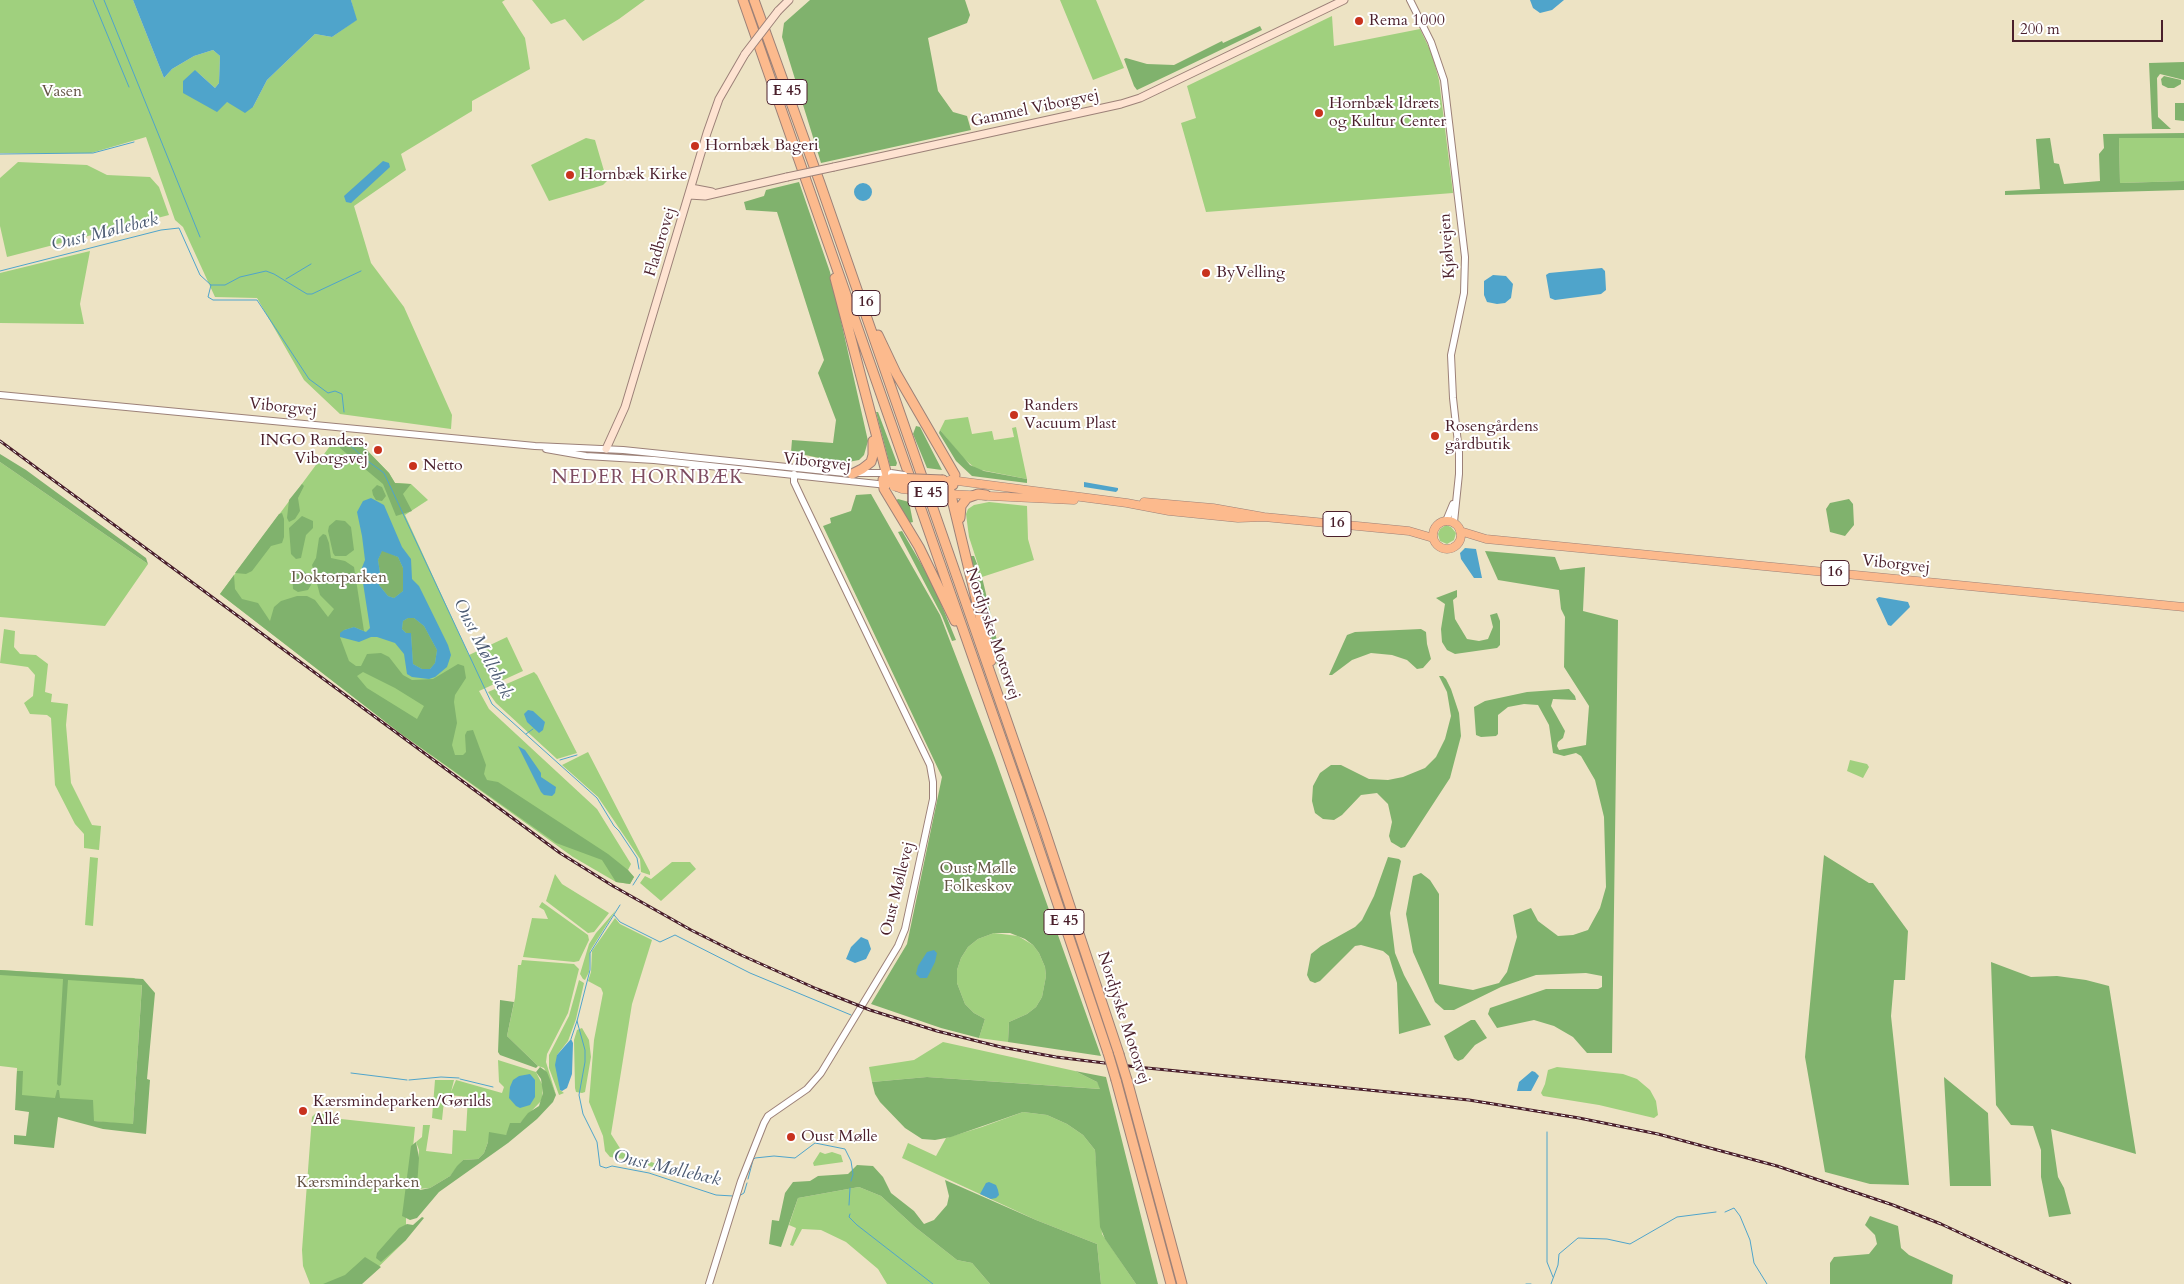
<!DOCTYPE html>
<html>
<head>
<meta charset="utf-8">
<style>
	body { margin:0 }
	#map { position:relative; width:2184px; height:1284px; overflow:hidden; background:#ede3c4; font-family:Cardo,serif }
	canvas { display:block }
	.scale { position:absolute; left:2012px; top:20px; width:151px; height:22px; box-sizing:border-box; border:2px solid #4a1f2b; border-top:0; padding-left:6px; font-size:15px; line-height:18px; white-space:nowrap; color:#4a1f2b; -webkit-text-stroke:4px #fff; paint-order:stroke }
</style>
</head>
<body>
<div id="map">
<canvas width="2184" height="1284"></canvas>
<div class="scale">200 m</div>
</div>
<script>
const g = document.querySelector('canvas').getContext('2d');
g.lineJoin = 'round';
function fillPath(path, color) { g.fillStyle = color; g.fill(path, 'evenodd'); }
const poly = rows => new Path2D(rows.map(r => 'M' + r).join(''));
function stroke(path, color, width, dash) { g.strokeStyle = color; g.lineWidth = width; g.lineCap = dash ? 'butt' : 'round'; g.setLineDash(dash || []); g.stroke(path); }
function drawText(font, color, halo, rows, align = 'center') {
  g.font = font + ' Cardo,serif'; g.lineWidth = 4; g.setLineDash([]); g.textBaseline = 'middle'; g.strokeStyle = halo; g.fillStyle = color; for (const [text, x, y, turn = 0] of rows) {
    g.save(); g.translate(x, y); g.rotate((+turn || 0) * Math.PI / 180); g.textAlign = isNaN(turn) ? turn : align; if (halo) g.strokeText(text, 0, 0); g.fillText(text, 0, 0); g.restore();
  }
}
fillPath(poly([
	[0,0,133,0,164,78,172,69,194,56,213,50,220,56,219,83,215,88,195,70,227,102,253,107,267,80,315,34,332,37,356,20,351,0,505,0,502,2,525,38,530,69,472,101,472,111,401,154,406,170,354,206,371,263,404,307,452,415,451,429,340,414,304,380,257,298,215,297,183,227,175,220,146,137,91,153,0,153],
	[532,0,645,0,619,19,583,41,565,19,551,24],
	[1060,0,1096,0,1124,68,1093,80],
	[1332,16,1334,46,1420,29,1432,54,1439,80,1453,193,1206,212,1181,123,1196,118,1187,86],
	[586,138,595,140,607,181,603,185,590,189,549,201,531,165],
	[2119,138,2184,138,2184,181,2120,183],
	[18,162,87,165,107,175,150,177,159,187,169,215,7,257,0,226,0,178],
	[90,251,80,304,84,324,0,323,0,273],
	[968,417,972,434,992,431,994,440,1014,437,1012,428,1016,427,1027,479,976,469,962,457,940,430,945,420],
	[336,438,358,441,389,473,395,483,411,484,428,500,405,515,469,655,507,637,523,671,479,691,489,709,597,809,631,864,628,870,634,877,630,884,616,882,573,857,400,733,220,594],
	[0,462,148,564,105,626,0,617],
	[989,502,1027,506,1028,539,1034,560,982,577,969,537,966,514,968,509,974,505],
	[1446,525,1451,527,1456,533,1454,540,1447,544,1440,541,1438,534,1440,529],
	[4,629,15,631,14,647,20,654,36,655,48,664,45,692,52,694,51,702,68,704,66,725,71,783,92,825,101,826,99,850,84,848,84,834,75,824,55,785,51,718,47,715,30,714,24,703,33,696,35,675,28,667,0,663],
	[534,672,537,675,577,753,557,759,496,703,488,692],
	[588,752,650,872,650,875,641,872,640,859,598,797,562,765],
	[1850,760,1867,764,1869,767,1863,778,1847,771],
	[90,857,98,858,93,926,85,925],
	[672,862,690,862,696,869,661,901,640,883,645,876,651,879],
	[555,874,562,884,609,913,594,932,588,933,546,901],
	[542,902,588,935,589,940,579,961,574,962,523,957,532,918,548,919,544,910,539,907],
	[616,910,590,951,589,972,585,980,583,979,580,974,589,944,596,933],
	[615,918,620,924,652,940,632,1004,611,1134,623,1153,679,1171,676,1175,632,1160,610,1157,605,1151,603,1136,589,1102,594,1040,603,993,601,988,588,981,591,972,592,951],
	[994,933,1018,936,1033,945,1039,953,1045,967,1046,976,1042,997,1036,1007,1027,1014,1009,1022,1008,1042,979,1038,985,1019,974,1013,965,1004,957,983,957,970,961,958,968,947,978,939],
	[522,960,574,964,579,969,568,1013,547,1054,546,1062,556,1095,544,1068,538,1066,507,1036,515,998,518,965,521,965],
	[0,970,134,978,142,984,133,1125,93,1121,93,1101,16,1096,17,1068,0,1066],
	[579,980,584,983,576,1019,568,1041,557,1055,560,1090,564,1093,559,1095,549,1068,549,1055,569,1016],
	[582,1028,589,1040,591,1057,585,1092,582,1093,576,1092,575,1088,574,1040,577,1030],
	[943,1042,1075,1071,1097,1082,1101,1089,927,1077,872,1082,869,1067,914,1060],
	[498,1060,536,1072,543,1086,542,1100,520,1123,513,1125,506,1135,488,1142,484,1153,478,1159,463,1160,450,1176,430,1188,418,1189,416,1182,419,1150,416,1142,422,1137,423,1125,430,1125,426,1151,452,1154,453,1130,466,1131,468,1097,440,1094,439,1101,444,1101,442,1120,432,1118,435,1080,454,1080,451,1092,456,1080,502,1093,504,1087,499,1082],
	[1557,1067,1623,1074,1637,1079,1650,1090,1656,1101,1658,1115,1654,1118,1599,1105,1543,1096,1541,1093,1545,1084,1548,1070],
	[1023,1112,1047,1115,1067,1124,1083,1135,1095,1150,1102,1234,1136,1284,1101,1284,1097,1244,1036,1220,902,1158,908,1143,936,1156,946,1138,982,1127],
	[316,1113,335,1115,341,1119,415,1127,406,1217,406,1240,361,1284,310,1284,303,1266,302,1250,312,1117],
	[820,1152,825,1154,832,1152,841,1155,843,1162,814,1166,813,1163],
	[859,1187,881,1196,915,1227,957,1260,972,1263,990,1284,887,1284,878,1269,846,1242,821,1230,802,1229,793,1246,790,1245,796,1228,789,1225,798,1198]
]), '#a0d07e');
fillPath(poly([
	[810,0,965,0,970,15,967,23,928,38,938,91,953,112,967,116,971,130,821,163,782,37,784,23],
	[1260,26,1262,30,1179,70,1137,90,1134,86,1124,59,1126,58,1147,64,1174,65,1222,41,1223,43],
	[2184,62,2184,80,2160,74,2157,78,2158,117,2171,129,2152,129,2149,63],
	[2164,76,2181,80,2181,84,2174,88,2168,88,2162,85,2161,79],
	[2175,103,2184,103,2184,121,2175,120],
	[2184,133,2184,138,2119,138,2120,183,2184,181,2184,190,2005,195,2005,191,2040,189,2036,139,2050,138,2054,163,2059,164,2064,184,2100,181,2099,154,2104,148,2103,134],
	[799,182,830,272,868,441,864,455,859,460,843,463,791,452,792,440,833,443,836,420,818,373,824,360,777,212,746,210,744,202,764,196,766,190],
	[876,412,878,412,897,463,896,466,890,466],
	[916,426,920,427,942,470,927,468,913,434],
	[940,430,970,465,984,471,1027,479,1027,483,972,476,956,461,939,433],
	[346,438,356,439,389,473,395,483,411,484,403,494,412,511,396,516,383,484,340,448,340,443],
	[0,454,26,470,146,558,148,564,0,462],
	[302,484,304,486,298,498,300,511,295,519,289,522,287,518,289,500],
	[377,485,382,487,386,496,382,501,376,500,373,495,372,490],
	[871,494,940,615,995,758,1101,1056,1008,1042,1009,1022,1027,1014,1036,1007,1042,997,1046,976,1045,967,1039,953,1033,945,1025,939,1010,933,994,933,978,939,968,947,961,958,957,970,957,983,965,1004,974,1013,985,1019,979,1038,941,1028,871,1004,907,944,942,777,823,526,831,523,830,518,851,511,856,495],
	[898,499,909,502,913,522,909,523,895,501],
	[1849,499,1853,504,1854,525,1845,536,1830,532,1826,509,1830,503],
	[282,513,284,519,284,537,282,543,271,546,252,571,246,574,235,573,279,514],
	[302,516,313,521,313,528,306,535,301,558,296,559,291,554,289,528],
	[336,520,345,521,351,527,354,550,346,556,335,556,333,553,328,531,329,526],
	[902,531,933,584,956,640,952,641,942,616,898,532],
	[323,534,326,535,329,543,331,558,345,561,354,567,364,631,354,627,344,630,340,637,349,661,356,666,361,666,367,654,381,653,389,657,403,675,412,680,433,679,458,664,464,666,466,678,455,695,454,702,457,723,452,745,455,755,463,755,466,752,465,735,467,731,473,730,486,765,484,774,487,780,498,782,608,854,628,870,634,877,630,884,616,882,602,860,556,843,400,733,220,594,234,575,235,589,242,599,258,603,270,621,274,607,281,601,297,596,307,596,315,600,328,617,334,609,320,595,312,565,316,558,319,538],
	[363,672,395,688,424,706,417,719,367,688,357,676],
	[382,550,398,557,403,568,403,591,394,598,388,596,379,585,381,579,378,560],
	[1485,551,1555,557,1560,570,1585,567,1583,611,1618,620,1612,1053,1587,1053,1573,1037,1554,1026,1534,1020,1497,1028,1488,1014,1490,1008,1546,989,1598,989,1602,987,1602,976,1586,973,1536,975,1501,987,1454,1010,1444,1010,1435,1002,1413,952,1406,914,1413,876,1421,873,1430,880,1439,894,1439,984,1473,990,1499,983,1507,972,1517,937,1513,915,1531,908,1538,921,1558,936,1573,935,1588,930,1600,908,1606,887,1604,817,1595,780,1581,756,1576,753,1564,756,1553,753,1549,725,1538,705,1524,704,1508,707,1498,715,1498,734,1496,736,1481,737,1476,735,1474,707,1485,701,1527,692,1569,689,1575,696,1576,700,1553,699,1551,706,1565,731,1563,738,1558,742,1557,746,1559,750,1586,745,1589,706,1564,667,1565,617,1561,609,1559,590,1498,580],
	[970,556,974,556,982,577,1002,662,1000,665,997,665],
	[296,570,304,571,311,579,311,585,308,590,298,592,293,589,292,573],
	[1457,590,1457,597,1453,600,1455,619,1467,639,1479,641,1488,639,1493,627,1490,615,1497,613,1500,621,1500,645,1497,648,1455,654,1447,650,1442,642,1441,629,1445,604,1436,598],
	[408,618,414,618,424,626,437,650,435,663,430,669,422,669,413,664,411,633,406,633,402,629,403,621],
	[1421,629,1426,632,1427,644,1431,659,1423,668,1417,669,1407,660,1392,655,1371,653,1352,660,1332,675,1329,675,1347,635,1355,632],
	[1439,676,1443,676,1446,679,1451,689,1459,713,1461,736,1450,778,1405,847,1401,848,1391,842,1389,836,1392,822,1388,804,1377,793,1361,795,1342,815,1334,820,1323,819,1315,813,1312,801,1313,786,1320,773,1331,765,1341,765,1369,779,1388,780,1403,777,1425,768,1436,757,1445,739,1451,716,1447,692],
	[1824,855,1869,883,1873,883,1908,931,1905,980,1894,980,1891,1016,1909,1185,1870,1184,1825,1172,1805,1057],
	[1388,857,1399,859,1401,861,1390,913,1395,953,1404,975,1431,1025,1399,1034,1397,983,1389,956,1383,951,1361,945,1355,946,1320,981,1315,983,1310,981,1307,975,1311,954,1321,946,1355,927,1362,920,1374,896],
	[1991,962,2031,977,2057,976,2086,980,2109,986,2136,1154,2051,1129,2058,1177,2064,1188,2071,1214,2049,1217,2041,1177,2041,1150,2033,1126,2011,1125,1996,1105],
	[0,970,143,979,155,993,147,1079,150,1080,146,1134,103,1129,58,1117,54,1148,14,1144,14,1135,26,1136,29,1112,15,1110,17,1071,23,1071,22,1095,55,1098,57,1090,59,1090,60,1098,93,1100,94,1121,133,1124,142,985,68,980,61,1085,59,1086,57,1084,63,979,0,975],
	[500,1000,514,1002,507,1036,538,1066,536,1068,500,1055,498,1052],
	[1471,1020,1475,1020,1487,1038,1475,1045,1463,1059,1458,1061,1454,1058,1444,1036],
	[540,1067,547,1072,556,1095,553,1102,537,1119,508,1143,439,1192,417,1218,410,1220,402,1216,411,1146,416,1142,419,1158,417,1186,420,1190,430,1188,450,1176,457,1166,463,1160,478,1159,484,1153,488,1142,489,1132,506,1135,510,1123,520,1123,528,1113,539,1106,543,1093,541,1079,536,1072],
	[1075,1071,1106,1077,1158,1284,1136,1284,1105,1239,1100,1227,1095,1150,1083,1135,1067,1124,1047,1115,1023,1112,951,1137,935,1140,922,1139,905,1128,880,1102,875,1094,872,1082,927,1077,1100,1089,1097,1082],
	[1944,1077,1988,1113,1991,1186,1950,1186],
	[857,1165,873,1166,883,1177,891,1193,914,1211,924,1224,934,1220,947,1205,949,1196,945,1180,1036,1220,1097,1244,1101,1284,990,1284,972,1263,957,1260,915,1227,881,1196,859,1187,798,1198,781,1247,769,1244,772,1220,779,1221,785,1193,793,1182,810,1181,818,1176,848,1174],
	[1870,1216,1898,1226,1901,1248,1909,1255,1953,1275,1952,1284,1830,1284,1830,1263,1834,1257,1869,1254,1877,1244,1875,1235,1865,1225],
	[422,1217,424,1218,406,1240,381,1262,376,1258,377,1253,399,1228,407,1224,413,1225],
	[365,1257,381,1267,362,1284,323,1284,345,1275]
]), '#80b26d');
fillPath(poly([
	[133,0,351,0,357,20,332,37,315,34,267,80,253,107,245,113,227,102,217,112,183,93,183,81,195,70,215,88,219,83,220,56,213,50,194,56,172,69,164,78],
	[1530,0,1564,0,1552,10,1540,13,1533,8],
	[383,161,389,163,390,167,351,203,346,202,344,196],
	'854 192a9 9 0 1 1 18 0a9 9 0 1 1-18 0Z',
	[1602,268,1605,271,1606,290,1601,294,1555,300,1550,298,1546,275,1549,273],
	[1493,275,1506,276,1513,284,1511,298,1505,303,1497,304,1487,302,1484,295,1484,281],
	[1084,482,1118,488,1118,490,1116,492,1084,487],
	[371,498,384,505,402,547,411,559,412,579,419,586,448,645,451,655,447,667,435,677,429,679,412,677,407,674,404,654,395,643,377,637,371,637,359,642,340,637,340,633,344,630,354,627,366,632,370,628,361,570,365,560,362,536,357,512,363,501],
	[382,551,398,557,403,568,403,591,394,598,388,596,379,585,381,579,378,560],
	[408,618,414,618,424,626,437,650,435,663,430,669,422,669,413,664,411,633,406,633,402,629,403,621],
	[1465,548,1476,549,1482,578,1474,578,1461,559,1460,553],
	[1879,597,1908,602,1910,607,1891,626,1888,625,1876,599],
	[528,710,533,711,545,722,543,730,539,733,527,722,524,714],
	[518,746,525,750,541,773,541,777,556,787,555,793,552,796,544,795,541,792],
	[861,937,868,940,871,949,866,959,855,963,846,959,851,947],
	[934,950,937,953,935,962,927,978,920,978,916,974,918,966,927,952],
	[571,1039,573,1043,572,1074,567,1088,562,1091,560,1090,555,1065,557,1055],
	[1532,1071,1535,1072,1539,1076,1531,1091,1517,1091,1519,1082],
	[530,1074,535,1080,535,1097,530,1105,520,1108,516,1106,509,1098,510,1087,513,1080,519,1076],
	[989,1182,996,1185,998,1190,999,1195,996,1198,991,1199,980,1194,986,1183]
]), '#4fa4cb');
stroke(poly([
	[93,0,129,87],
	[104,0,200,237],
	[0,154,93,153,134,142],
	[0,271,161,230,179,228,200,275,211,285,208,297,213,300,257,300,309,379,328,393,335,391,342,394,344,412],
	[286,279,311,264],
	[211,285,225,285,240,277,266,271,274,274,307,294,312,294,361,271],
	[349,444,365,459,384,473,492,704,597,798,614,826,619,831,637,858,639,869],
	[526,734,533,729],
	[560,760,577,755],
	[633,885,640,874],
	[620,905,590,953,590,970,577,1021,585,1050,585,1062,579,1095,583,1114,597,1142,600,1166,606,1168,612,1166,649,1173,716,1195,733,1196],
	[614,915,620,922,660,942,675,935,750,973,851,1015],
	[571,1039,577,1021],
	[351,1073,407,1080],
	[460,1079,493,1087],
	[409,1080,441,1077,459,1078],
	[1547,1132,1547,1262,1553,1277],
	[748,1179,753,1160,755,1158,774,1156,795,1158,815,1143,845,1149,851,1161,853,1174,851,1181],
	[739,1196,744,1193,747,1183],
	[849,1205,850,1188],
	[1725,1212,1734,1208,1740,1216,1750,1240,1754,1263,1767,1284],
	[850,1214,849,1217,857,1225,933,1284],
	[1526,1284,1531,1284],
	[1551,1284,1558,1265,1559,1254,1578,1238,1607,1239,1630,1244,1677,1217,1716,1212]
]), '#4fa4cb', 1);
const tertiary = poly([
	[1410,0,1431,42,1444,80,1465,257,1464,293,1451,355,1453,398,1459,452,1459,474,1454,522],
	[0,395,535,446,623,450,845,473,889,473],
	[546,449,586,456,654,460,887,485],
	[1446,521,1453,504],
	[709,1284,741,1181,764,1123,768,1116,807,1089,821,1073,898,946,905,929,933,799,933,782,930,765,802,499,794,482,794,474]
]);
const secondary = poly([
	[778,11,789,0],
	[834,167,1121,104,1140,98,1344,0],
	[691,188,712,192],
	[689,195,705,196,787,177],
	[606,449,625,407,707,133,719,99,745,54]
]);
const primary = poly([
	[950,480,1127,503,1169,511,1238,518,1264,517],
	[947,494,1074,500],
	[1144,502,1213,508,1264,517,1409,531,1433,538],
	'1433 535a14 14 0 1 1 28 0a14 14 0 1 1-28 0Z',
	[1460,531,1486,539,2184,607]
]);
const motorway = poly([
	[743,0,1020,792,1108,1053],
	[754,0,820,183,1041,819,1119,1054],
	[835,278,889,483],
	[878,335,896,373,955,475,953,485,945,487],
	[852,474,862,469,871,462,873,455,873,441],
	[892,478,883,480,884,489,919,547,955,621],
	[943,480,949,487,991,661],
	[960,518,961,506,967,498,978,494,986,495],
	[1116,1080,1171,1284],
	[1127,1080,1182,1284]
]);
stroke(tertiary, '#9c8178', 8);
stroke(secondary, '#9c8178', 9);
stroke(primary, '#9c8178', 9);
stroke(motorway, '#9c8178', 11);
stroke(tertiary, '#fff', 6);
stroke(secondary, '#fee3d1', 7);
stroke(primary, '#fcba8d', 8);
stroke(motorway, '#fcba8d', 9);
const rail = poly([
	[0,441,560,853,613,886,691,930,741,955,817,989,870,1010,937,1031,1001,1047,1056,1057,1137,1067,1469,1100,1579,1118,1658,1134,1777,1166,1893,1205,1941,1224,2070,1284]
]);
stroke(rail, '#4a1f2b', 3);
stroke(rail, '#fff', 1, [4]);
const tertiaryBridge = poly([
	[891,473,904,475]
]);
const secondaryBridge = poly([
	[745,54,778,11],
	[787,177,834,167]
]);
const primaryBridge = poly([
	[894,486,902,489,947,494]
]);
const motorwayBridge = poly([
	[892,478,943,480],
	[894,486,906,484,945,487],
	[1108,1053,1116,1080],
	[1119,1054,1127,1080]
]);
stroke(tertiaryBridge, '#9c8178', 8, []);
stroke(secondaryBridge, '#9c8178', 9, []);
stroke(primaryBridge, '#9c8178', 9, []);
stroke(motorwayBridge, '#9c8178', 11, []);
stroke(tertiaryBridge, '#fff', 6);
stroke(secondaryBridge, '#fee3d1', 7);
stroke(primaryBridge, '#fcba8d', 8);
stroke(motorwayBridge, '#fcba8d', 9);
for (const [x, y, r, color] of [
	[1359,21,5,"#c8321e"],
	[1319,113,5,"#c8321e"],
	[695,146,5,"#c8321e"],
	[570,175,5,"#c8321e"],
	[1206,273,5,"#c8321e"],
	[1014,415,5,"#c8321e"],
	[1435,436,5,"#c8321e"],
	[378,450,5,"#c8321e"],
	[413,466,5,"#c8321e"],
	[303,1111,5,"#c8321e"],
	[791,1137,5,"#c8321e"]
]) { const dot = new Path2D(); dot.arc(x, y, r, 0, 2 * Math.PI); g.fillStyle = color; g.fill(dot); stroke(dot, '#fff', 2); }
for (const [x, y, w] of [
	[787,92,40],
	[866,303,28],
	[928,494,40],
	[1337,524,28],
	[1835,573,28],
	[1064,922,40]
]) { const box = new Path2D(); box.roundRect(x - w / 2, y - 12.5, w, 25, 4); g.fillStyle = '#fff'; g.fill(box); stroke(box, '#4a1f2b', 1); }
drawText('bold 15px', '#4a1f2b', null, [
	["E 45",787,92],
	["16",866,303],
	["E 45",928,494],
	["16",1337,524],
	["16",1835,573],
	["E 45",1064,922]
]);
drawText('16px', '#4a1f2b', '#fff', [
	["Rema 1000",1369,21],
	["Hornbæk Idræts",1329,104],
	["og Kultur Center",1329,122],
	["Hornbæk Bageri",705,146],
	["Hornbæk Kirke",580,175],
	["ByVelling",1216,273],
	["Randers",1024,406],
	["Vacuum Plast",1024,424],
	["Rosengårdens",1445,427],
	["gårdbutik",1445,445],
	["INGO Randers,",368,441,"right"],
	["Viborgsvej",368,459,"right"],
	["Netto",423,466],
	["Kærsmindeparken/Gørilds",313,1102],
	["Allé",313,1120],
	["Oust Mølle",801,1137]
], 'left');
drawText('16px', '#645444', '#fff', [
	["Vasen",62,92],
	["Doktorparken",339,578],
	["Oust Mølle",978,869],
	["Folkeskov",978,887],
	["Kærsmindeparken",358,1183]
]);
drawText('16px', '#4a1f2b', '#fff', [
	["Gammel Viborgvej",1035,109,-12],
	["Fladbrovej",661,242,-73],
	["Kjølvejen",1448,246,-94],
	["Viborgvej",283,408,6],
	["Viborgvej",817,463,6],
	["Viborgvej",1896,565,6],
	["Nordjyske Motorvej",992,634,71],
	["Oust Møllevej",898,889,-76],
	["Nordjyske Motorvej",1123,1018,72]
]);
drawText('italic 18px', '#4c5b73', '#fff', [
	["Oust Møllebæk",105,233,-14],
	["Oust Møllebæk",482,649,63],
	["Oust Møllebæk",667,1169,13]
]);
g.letterSpacing = '1px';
drawText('19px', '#7e4c61', '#fff', [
	["NEDER HORNBÆK",648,479]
]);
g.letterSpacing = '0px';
</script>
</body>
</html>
